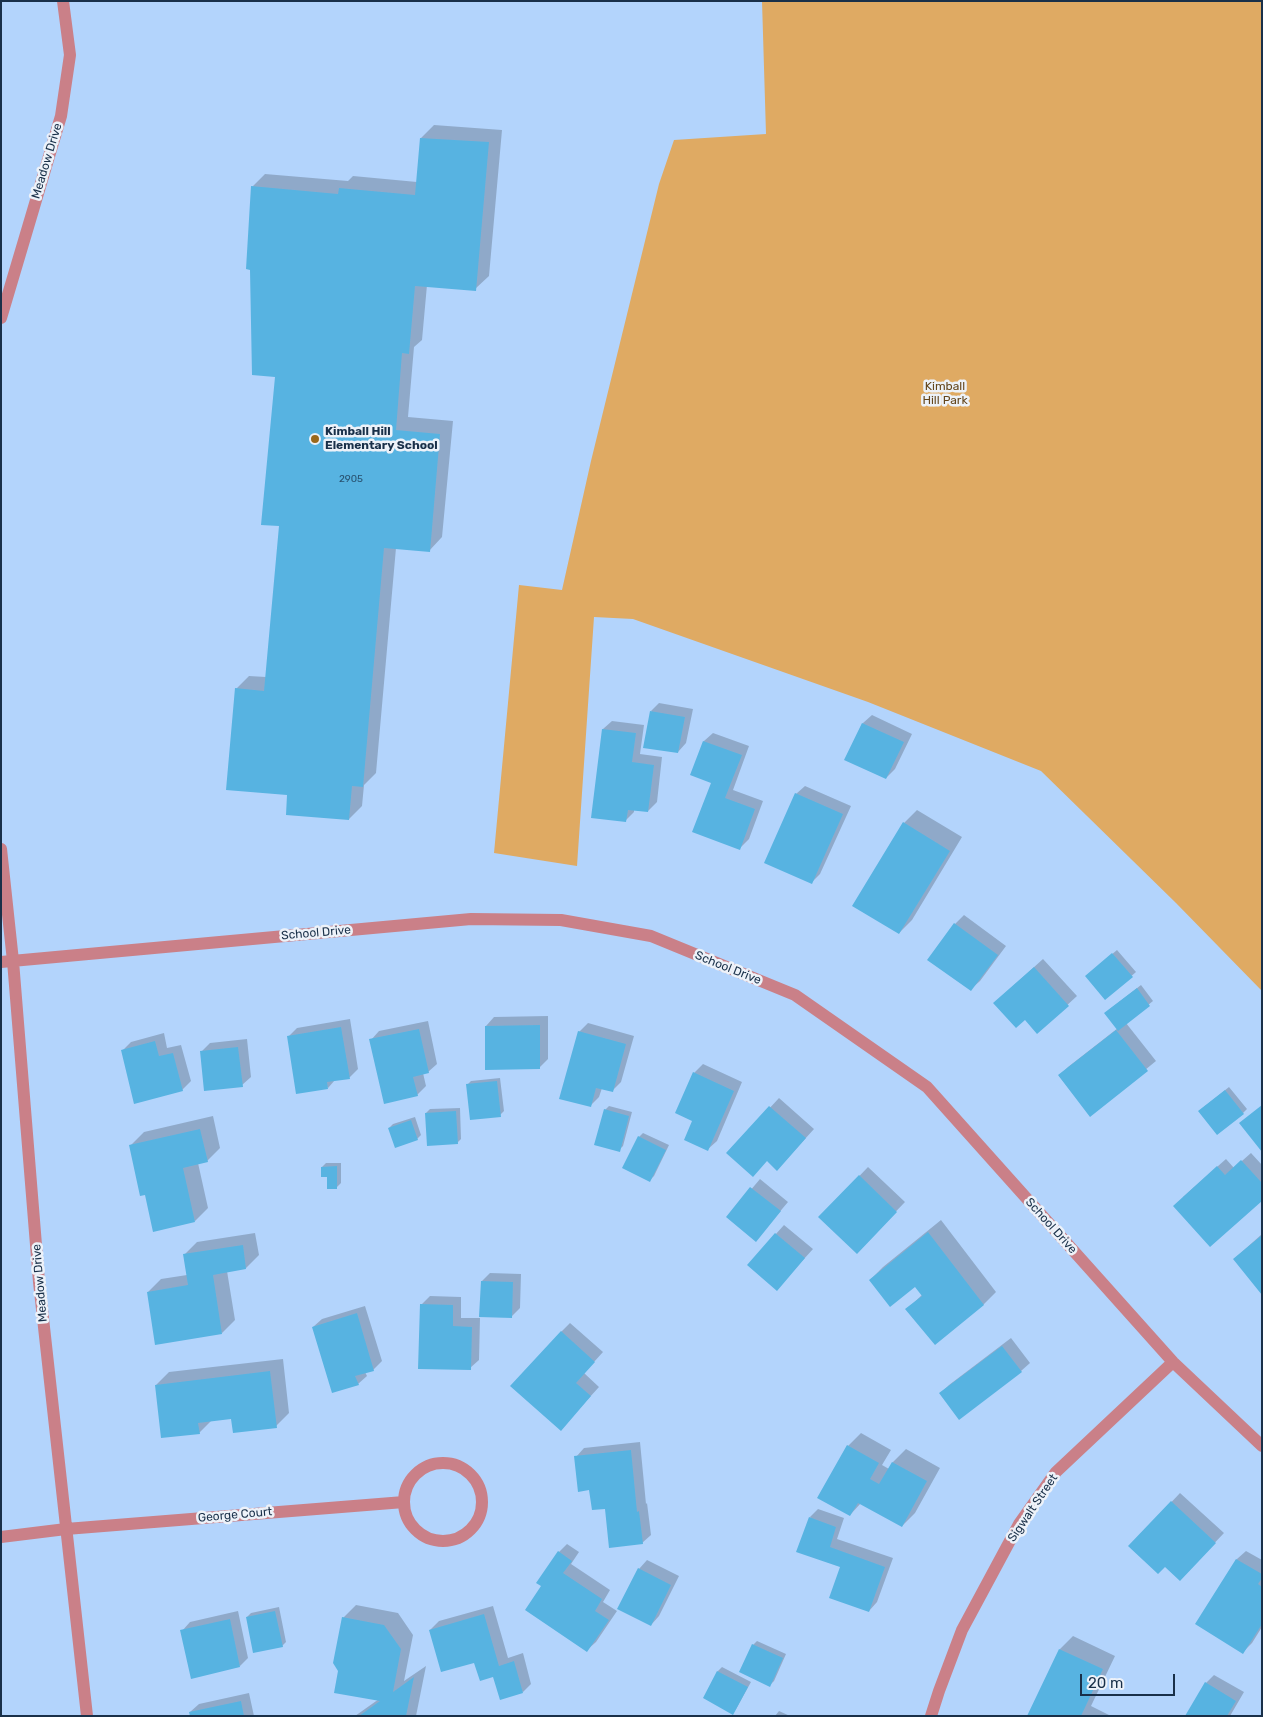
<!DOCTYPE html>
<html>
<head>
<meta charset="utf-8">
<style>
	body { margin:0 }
	#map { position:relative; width:1263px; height:1717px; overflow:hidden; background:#b3d4fc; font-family:Rubik,sans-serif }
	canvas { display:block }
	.frame { position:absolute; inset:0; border:2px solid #193049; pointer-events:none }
	.scale { position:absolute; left:1080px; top:1674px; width:95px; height:22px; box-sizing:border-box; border:2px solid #193049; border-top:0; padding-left:6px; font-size:15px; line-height:18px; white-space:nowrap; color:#193049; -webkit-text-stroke:4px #edf2f9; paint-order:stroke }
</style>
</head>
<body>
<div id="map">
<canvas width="1263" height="1717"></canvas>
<div class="frame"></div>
<div class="scale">20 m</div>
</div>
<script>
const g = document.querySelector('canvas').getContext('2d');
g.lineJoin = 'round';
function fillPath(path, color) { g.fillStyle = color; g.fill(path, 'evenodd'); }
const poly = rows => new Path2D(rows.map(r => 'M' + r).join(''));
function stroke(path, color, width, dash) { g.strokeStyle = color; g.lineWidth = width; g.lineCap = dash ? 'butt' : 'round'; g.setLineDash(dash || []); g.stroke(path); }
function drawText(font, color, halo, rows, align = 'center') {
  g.font = font + ' Rubik,sans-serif'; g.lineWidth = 5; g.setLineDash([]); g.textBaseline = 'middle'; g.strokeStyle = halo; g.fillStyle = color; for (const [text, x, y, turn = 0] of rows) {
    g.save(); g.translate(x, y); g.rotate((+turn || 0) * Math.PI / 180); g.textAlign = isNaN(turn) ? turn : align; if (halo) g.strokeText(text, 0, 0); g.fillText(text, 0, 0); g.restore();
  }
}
fillPath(poly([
	[762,1,1262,1,1262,991,1176,903,1041,771,868,702,633,619,594,617,577,866,494,853,519,585,562,590,591,461,659,184,674,140,766,134]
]), '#dfaa63');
fillPath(poly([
	[434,125,502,130,489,276,475,289,427,285,422,340,414,347,408,417,453,421,442,537,429,551,396,548,376,773,364,785,362,806,349,819,289,794,236,689,249,676,266,677,281,525,277,376,252,187,265,174,348,181,353,176,417,182,421,138],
	[659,703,693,709,686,743,678,752,651,711],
	[872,715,912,734,895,769,886,778,846,759,863,723],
	[612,721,644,725,640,754,662,757,657,802,648,811,634,809,634,812,625,821,603,729],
	[713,733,749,746,733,790,763,801,749,839,740,848,712,782,692,774,704,741],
	[805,786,851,806,820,874,811,883,796,794],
	[917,810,962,837,912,920,899,933,854,906,904,823],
	[964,915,1006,946,980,981,971,989,955,924],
	[1117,950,1136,972,1106,998,1091,972],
	[1043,959,1077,996,1038,1032,1003,995],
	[1141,985,1153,1001,1126,1023,1156,1061,1090,1115,1059,1076,1068,1067,1118,1028,1110,1009],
	[548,1016,548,1059,540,1067,486,1026,494,1017],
	[350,1019,358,1069,350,1077,335,1080,328,1088,288,1037,297,1028],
	[428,1021,437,1064,428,1072,423,1073,426,1086,417,1095,371,1040,379,1031],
	[588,1023,634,1036,621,1082,613,1090,602,1088,599,1097,590,1106,579,1032],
	[164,1033,167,1048,181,1045,191,1081,182,1090,122,1051,131,1042],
	[247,1039,251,1077,242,1085,201,1052,210,1043],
	[703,1064,742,1082,717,1141,708,1149,694,1120,694,1073],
	[500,1078,504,1111,500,1115,467,1085,471,1081],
	[1229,1087,1247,1109,1243,1113,1204,1107],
	[779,1098,814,1129,786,1160,767,1160,728,1153],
	[609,1106,632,1112,623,1146,619,1150,605,1110],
	[460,1108,461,1139,457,1143,426,1113,430,1109],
	[213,1116,220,1148,207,1161,198,1163,208,1208,195,1221,146,1193,131,1145,144,1132],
	[415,1117,421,1135,417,1139,389,1128,393,1124],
	[643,1133,669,1145,654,1176,650,1180,639,1137],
	[1251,1153,1262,1165,1262,1200,1183,1197,1226,1159,1234,1168],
	[326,1163,341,1163,341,1183,337,1187,322,1167],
	[868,1167,905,1202,857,1252,820,1217],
	[760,1179,788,1202,756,1240,728,1217],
	[941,1220,996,1292,983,1305,907,1309,923,1294,915,1285,870,1280,883,1267],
	[784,1225,813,1249,785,1280,749,1264],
	[255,1233,259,1255,246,1268,227,1271,235,1320,222,1333,148,1292,161,1279,187,1275,184,1255,197,1242],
	[1262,1234,1262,1293,1234,1259],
	[490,1273,521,1274,520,1308,511,1317,482,1281],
	[430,1296,461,1297,461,1318,480,1318,479,1360,470,1368,421,1305],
	[365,1306,382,1361,373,1370,365,1372,367,1376,358,1384,313,1327,322,1319],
	[570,1323,603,1352,584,1373,599,1387,569,1420,561,1332],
	[1011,1338,1030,1363,1021,1371,941,1393,949,1385],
	[283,1359,289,1413,276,1426,232,1418,212,1420,199,1433,156,1385,169,1372],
	[861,1433,891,1450,882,1465,889,1469,893,1462,906,1449,940,1468,915,1513,902,1526,861,1503,850,1515,848,1446],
	[640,1442,646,1504,647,1503,651,1535,642,1543,606,1507,590,1489,576,1457,584,1448],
	[1180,1493,1224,1533,1188,1571,1165,1566,1130,1546],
	[818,1509,844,1518,837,1539,893,1558,877,1602,869,1611,810,1517],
	[567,1544,579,1552,571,1564,610,1590,603,1602,617,1611,596,1642,587,1650,543,1586,559,1552],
	[1246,1551,1262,1560,1262,1627,1252,1643,1243,1652,1197,1623,1237,1559],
	[647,1560,679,1576,659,1616,651,1625,639,1569],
	[356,1605,398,1613,413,1635,404,1681,426,1666,416,1716,355,1716,379,1699,340,1671,343,1618],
	[493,1606,508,1658,523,1653,531,1684,523,1692,494,1676,430,1630,439,1621],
	[279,1607,286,1642,282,1646,247,1617,251,1613],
	[238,1611,248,1658,240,1666,182,1631,190,1622],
	[1073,1636,1115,1656,1091,1706,1111,1716,1029,1716,1060,1649],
	[757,1641,786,1654,774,1681,770,1685,753,1645],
	[722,1667,751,1682,736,1709,733,1713,704,1698,718,1671],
	[1214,1675,1244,1692,1230,1716,1186,1716,1206,1683],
	[249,1693,254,1716,191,1716,190,1712,199,1704],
	[779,1711,790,1716,775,1716]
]), '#0003');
fillPath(poly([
	[420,138,489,142,476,291,415,286,409,354,402,353,396,430,440,434,430,552,384,548,363,787,352,786,349,820,286,815,287,795,226,790,235,688,264,691,279,526,261,525,275,377,252,375,250,270,246,269,251,186,338,194,339,188,415,195],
	[650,711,685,717,678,753,643,748],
	[862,723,904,742,886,779,844,760],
	[602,729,636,733,632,762,654,765,648,812,628,810,626,822,591,818],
	[703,741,742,755,725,798,755,809,740,850,692,832,711,783,690,775],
	[795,793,843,814,812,884,764,863],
	[903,822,950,851,899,934,852,906],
	[954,923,998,955,971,991,927,960],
	[1112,953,1133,977,1105,1000,1085,976],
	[1034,967,1069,1006,1037,1034,1025,1020,1016,1028,993,1003],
	[1137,988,1150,1006,1118,1031,1104,1013],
	[540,1025,540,1069,485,1070,485,1026],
	[341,1027,350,1079,327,1082,328,1089,296,1094,287,1036],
	[419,1029,429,1073,413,1077,418,1096,384,1104,369,1039],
	[1116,1030,1148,1071,1090,1117,1058,1075],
	[578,1031,626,1044,613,1092,596,1088,591,1107,559,1099],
	[155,1041,159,1056,173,1053,183,1091,134,1104,121,1050],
	[238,1047,243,1087,204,1091,200,1051],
	[693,1072,734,1091,708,1151,684,1140,692,1121,675,1113],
	[497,1081,501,1117,470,1120,466,1084],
	[1225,1090,1244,1114,1217,1135,1198,1111],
	[1262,1105,1262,1152,1239,1123],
	[769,1106,806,1138,777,1171,767,1161,753,1177,726,1153],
	[604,1109,629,1116,620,1152,594,1145],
	[456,1111,458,1144,427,1146,425,1113],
	[411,1120,418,1140,395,1148,388,1128],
	[200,1129,208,1162,183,1168,195,1222,153,1232,145,1195,140,1196,129,1145],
	[638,1136,666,1150,650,1182,622,1168],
	[1241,1160,1262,1183,1262,1201,1210,1247,1173,1206,1217,1166,1225,1175],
	[337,1166,337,1189,327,1189,327,1177,321,1177,321,1167],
	[859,1175,897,1212,857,1254,818,1217],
	[750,1187,781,1211,756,1242,726,1217],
	[928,1232,984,1305,935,1345,905,1309,922,1296,915,1287,890,1307,869,1280],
	[775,1233,805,1258,777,1291,747,1265],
	[1262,1235,1262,1295,1233,1259],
	[243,1245,246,1269,213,1275,222,1334,155,1345,147,1292,188,1285,183,1254],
	[481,1281,513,1282,512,1318,479,1317],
	[420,1304,453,1305,453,1326,472,1327,471,1370,418,1369],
	[357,1313,374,1371,355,1376,359,1385,332,1393,312,1327],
	[561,1331,595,1362,576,1383,591,1396,561,1431,510,1386],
	[1002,1346,1022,1372,959,1420,939,1393],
	[270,1371,277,1428,233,1433,231,1419,198,1423,200,1434,161,1438,155,1385],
	[847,1445,879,1463,870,1479,879,1484,892,1462,927,1481,902,1527,858,1503,850,1516,817,1498],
	[631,1450,637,1512,639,1511,643,1544,609,1548,605,1509,592,1510,589,1490,578,1492,574,1456],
	[1171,1501,1216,1543,1180,1581,1165,1567,1158,1574,1128,1546],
	[809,1517,836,1527,830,1547,885,1567,869,1612,829,1598,840,1567,796,1552],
	[558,1551,572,1561,563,1573,602,1599,595,1611,609,1620,587,1652,525,1610,541,1586,536,1583],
	[1236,1559,1262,1574,1262,1578,1258,1584,1262,1587,1262,1624,1243,1654,1195,1624],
	[638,1568,671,1585,651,1626,617,1609],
	[275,1611,283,1647,253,1653,246,1617],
	[484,1614,499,1666,514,1661,523,1693,500,1700,493,1677,480,1681,474,1663,441,1672,429,1630],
	[342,1617,384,1625,401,1649,393,1692,414,1677,406,1716,359,1716,380,1701,334,1693,338,1671,333,1663],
	[230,1619,240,1667,191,1679,180,1630],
	[752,1644,783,1658,770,1687,739,1672],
	[1059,1649,1103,1669,1081,1716,1027,1716],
	[717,1671,748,1687,733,1715,703,1698],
	[1205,1682,1236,1701,1227,1716,1185,1716],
	[241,1701,244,1716,190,1716,189,1712]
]), '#57b3e1');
stroke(poly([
	[1,318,61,116,70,55,63,1],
	[1,849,13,961,39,1282,87,1716],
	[1,962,471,919,561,920,651,936,795,995,927,1087,1173,1362,1262,1446],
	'404 1502a39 39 0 1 1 78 0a39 39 0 1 1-78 0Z',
	[1,1537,66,1529,404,1502],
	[931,1716,939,1691,962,1630,1019,1524,1056,1472,1173,1362]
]), '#ca8088', 12);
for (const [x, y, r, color] of [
	[315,439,5,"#9a681c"]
]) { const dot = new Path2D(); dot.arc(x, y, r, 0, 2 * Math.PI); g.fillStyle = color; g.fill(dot); stroke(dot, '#edf2f9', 2); }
drawText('10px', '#28516f', null, [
	["2905",351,479]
]);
drawText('12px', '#193049', '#edf2f9', [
	["Meadow Drive",47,161,-73],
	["School Drive",316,933,-5],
	["School Drive",728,968,22],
	["School Drive",1051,1226,48],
	["Meadow Drive",40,1283,-95],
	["Sigwalt Street",1033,1508,-56],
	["George Court",235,1515,-5]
]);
drawText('12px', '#64461c', '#edf2f9', [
	["Kimball",945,387],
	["Hill Park",945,401]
]);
drawText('bold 12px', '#193049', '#edf2f9', [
	["Kimball Hill",325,432],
	["Elementary School",325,446]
], 'left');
</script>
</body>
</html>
